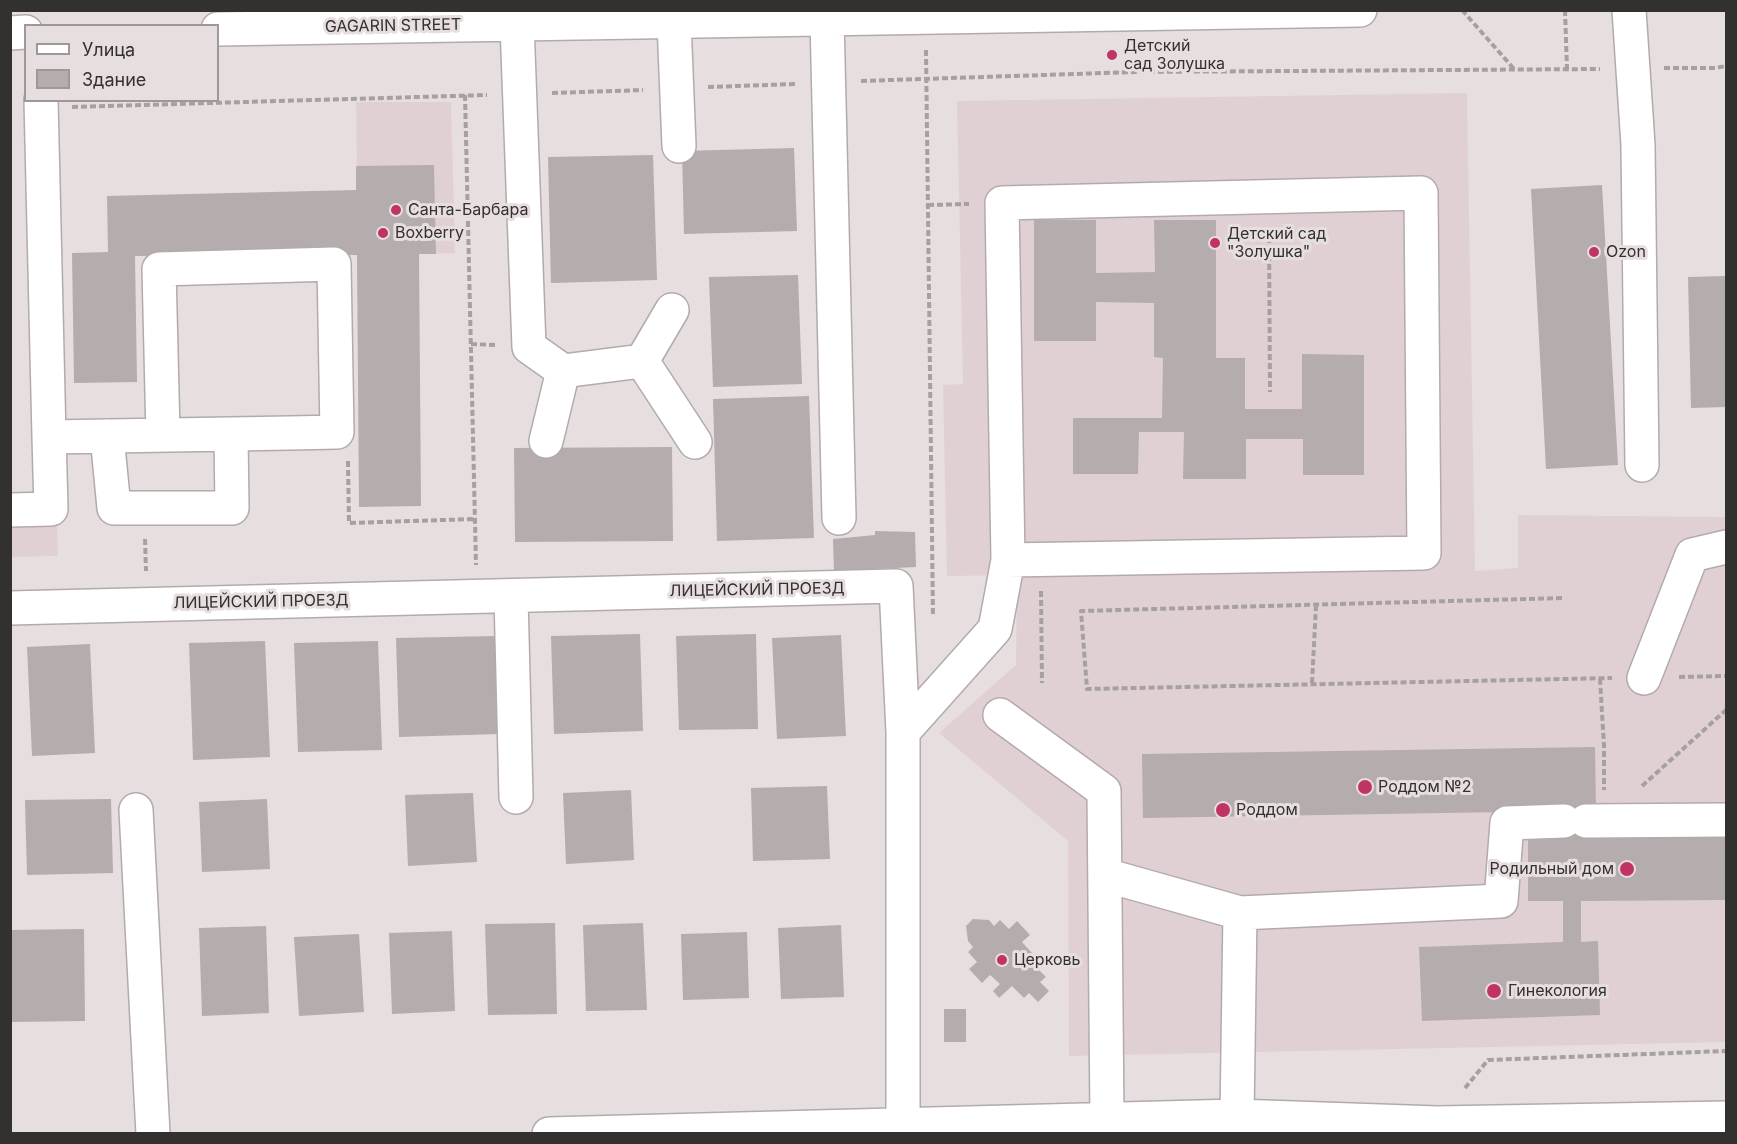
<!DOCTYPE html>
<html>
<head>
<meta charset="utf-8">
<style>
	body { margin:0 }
	#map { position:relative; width:1737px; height:1144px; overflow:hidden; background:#e7dee0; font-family:Inter,sans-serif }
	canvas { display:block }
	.frame { position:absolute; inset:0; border:12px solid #333030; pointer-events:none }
	.legend { position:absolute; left:24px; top:24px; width:195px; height:78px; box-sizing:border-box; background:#e7dee0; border:2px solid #9f989a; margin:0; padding:8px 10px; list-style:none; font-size:18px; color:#333030 }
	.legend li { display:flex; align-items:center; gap:12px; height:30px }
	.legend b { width:30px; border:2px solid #9f989a }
</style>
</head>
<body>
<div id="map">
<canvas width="1737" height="1144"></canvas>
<div class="frame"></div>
<ul class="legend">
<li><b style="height:8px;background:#fff"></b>Улица</li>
<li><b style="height:16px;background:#b4acad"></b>Здание</li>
</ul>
</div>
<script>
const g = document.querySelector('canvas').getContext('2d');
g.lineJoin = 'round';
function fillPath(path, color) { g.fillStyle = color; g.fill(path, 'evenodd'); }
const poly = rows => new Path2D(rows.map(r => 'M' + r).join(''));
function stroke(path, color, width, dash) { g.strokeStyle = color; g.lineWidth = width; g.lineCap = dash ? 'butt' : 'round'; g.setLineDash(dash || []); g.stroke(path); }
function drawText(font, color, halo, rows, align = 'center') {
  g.font = font + ' Inter,sans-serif'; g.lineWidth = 6; g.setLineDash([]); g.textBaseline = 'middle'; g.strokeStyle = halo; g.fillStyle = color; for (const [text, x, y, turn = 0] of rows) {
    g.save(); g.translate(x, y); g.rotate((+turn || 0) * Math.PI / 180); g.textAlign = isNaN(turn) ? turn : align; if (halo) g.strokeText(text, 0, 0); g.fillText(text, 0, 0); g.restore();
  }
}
fillPath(poly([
	[1467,93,1475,571,1518,568,1518,515,1726,517,1726,1042,1069,1056,1068,841,939,733,1016,665,1017,575,947,576,943,385,963,384,957,101],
	[356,102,451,102,455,253,358,255],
	[57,520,58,556,11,557,10,521]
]), '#e1d0d3');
fillPath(poly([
	[794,148,797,231,684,234,682,151],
	[653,155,657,280,551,283,548,157],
	[434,165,436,254,419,254,421,506,359,507,357,255,135,256,137,382,74,383,72,253,108,252,107,196,356,190,356,166],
	[1602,185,1618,465,1546,469,1531,189],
	[1034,220,1096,220,1096,273,1155,272,1154,220,1216,220,1216,358,1245,358,1245,409,1302,409,1302,354,1364,355,1364,475,1303,475,1303,439,1246,439,1246,479,1183,479,1184,432,1139,432,1138,474,1073,474,1073,418,1162,418,1163,358,1154,357,1154,303,1096,302,1096,341,1034,341],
	[798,275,802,384,713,387,709,277],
	[1726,276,1726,407,1691,408,1688,277],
	[809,396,814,538,717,541,713,399],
	[672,447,673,541,515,542,514,448],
	[875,531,915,532,916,567,834,571,833,539,875,535],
	[640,634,643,731,554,734,551,636],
	[756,634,758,729,679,730,676,636],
	[841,635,846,736,777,739,772,638],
	[496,636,499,734,399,737,396,638],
	[265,641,270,757,193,760,189,643],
	[378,641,382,750,298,752,294,643],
	[90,644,95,753,32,756,27,647],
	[1595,747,1596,810,1585,811,1586,838,1726,837,1726,900,1581,901,1581,942,1598,941,1600,1015,1422,1021,1419,947,1563,942,1563,901,1528,901,1528,838,1564,838,1564,811,1143,818,1142,754],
	[827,786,830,859,753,861,751,788],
	[631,790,634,860,566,864,563,793],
	[473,793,477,862,408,866,405,795],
	[111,799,113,873,27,875,25,800],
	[267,799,270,869,202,872,199,802],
	[973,919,989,920,994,926,1000,920,1009,929,1017,921,1030,935,1022,942,1032,953,1027,958,1046,977,1040,982,1049,991,1038,1002,1029,993,1024,998,1012,986,999,998,993,991,1000,984,990,975,982,983,969,969,977,962,968,952,973,947,968,941,966,926],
	[555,923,557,1014,488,1015,485,924],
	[643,923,647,1010,586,1011,583,925],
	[841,925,844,997,781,999,778,928],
	[266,926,269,1013,202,1016,199,928],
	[84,929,85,1021,10,1022,10,930],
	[452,931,455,1011,392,1014,389,933],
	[747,932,749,998,683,1000,681,934],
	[359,934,364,1012,299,1016,294,937],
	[944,1009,966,1009,966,1042,944,1042]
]), '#b4acad');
const minor = poly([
	[1629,10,1638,145,1642,465],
	[827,19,839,518],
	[674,22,679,146],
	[517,24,529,347,563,371,546,441],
	[218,29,1360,10],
	[10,33,26,32],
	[41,100,49,437,290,433,337,432,334,264,159,269,163,435],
	[642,361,695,442],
	[563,371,642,361,672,310],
	[107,436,114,508,232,508,231,434],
	[10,510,51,509,49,437],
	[511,596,516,797],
	[10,608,896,586,903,732,903,1125],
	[1644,678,1692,555,1726,547],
	[1000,715,1104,791,1107,1120],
	[903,732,995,629,1008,560,1002,203,1421,193,1424,553,1008,560],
	[136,810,153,1134],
	[1586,821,1726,820],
	[1105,875,1240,913,1237,1116,1254,1130],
	[1240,913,1501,901,1507,823,1564,821],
	[549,1134,1237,1116,1437,1123,1726,1118]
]);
stroke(minor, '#b3aaac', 36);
stroke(poly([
	[1462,10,1515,70],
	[1565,10,1567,69],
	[926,50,933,616],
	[1664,68,1715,68,1726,66],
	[861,81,1135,72,1600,69],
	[708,87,796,84],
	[552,93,643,90],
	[465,95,476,565],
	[72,107,487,95],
	[928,205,969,204],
	[1269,228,1270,392],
	[471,344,495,345],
	[348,461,349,523,475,519],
	[145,539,146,571],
	[1041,591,1042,683],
	[1562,598,1081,611,1087,689,1612,678],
	[1679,677,1726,676],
	[1600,679,1604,746,1604,790],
	[1312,683,1316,606],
	[1642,786,1726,710],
	[1465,1088,1488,1060,1726,1051]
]), '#a7a0a1', 4, [6, 3]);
stroke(minor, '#fff', 33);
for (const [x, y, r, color] of [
	[1112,55,6,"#c03465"],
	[396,210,6,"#c03465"],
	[383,233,6,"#c03465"],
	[1215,243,6,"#c03465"],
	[1594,252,6,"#c03465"],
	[1365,787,8,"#c03465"],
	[1223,810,8,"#c03465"],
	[1627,869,8,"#c03465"],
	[1002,960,6,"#c03465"],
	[1494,991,8,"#c03465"]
]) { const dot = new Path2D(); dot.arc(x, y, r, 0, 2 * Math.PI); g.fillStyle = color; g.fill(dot); stroke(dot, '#e7dee0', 2); }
drawText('16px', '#333030', '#e7dee0', [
	["GAGARIN STREET",393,26,-1],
	["ЛИЦЕЙСКИЙ ПРОЕЗД",757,590,-1],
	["ЛИЦЕЙСКИЙ ПРОЕЗД",261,602,-1]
]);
drawText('16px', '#333030', '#e7dee0', [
	["Детский",1124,46],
	["сад Золушка",1124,64],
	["Санта-Барбара",408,210],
	["Boxberry",395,233],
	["Детский сад",1227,234],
	["\"Золушка\"",1227,252],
	["Ozon",1606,252],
	["Роддом №2",1378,787],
	["Роддом",1236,810],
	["Родильный дом",1614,869,"right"],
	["Церковь",1014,960],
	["Гинекология",1508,991]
], 'left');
</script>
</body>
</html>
